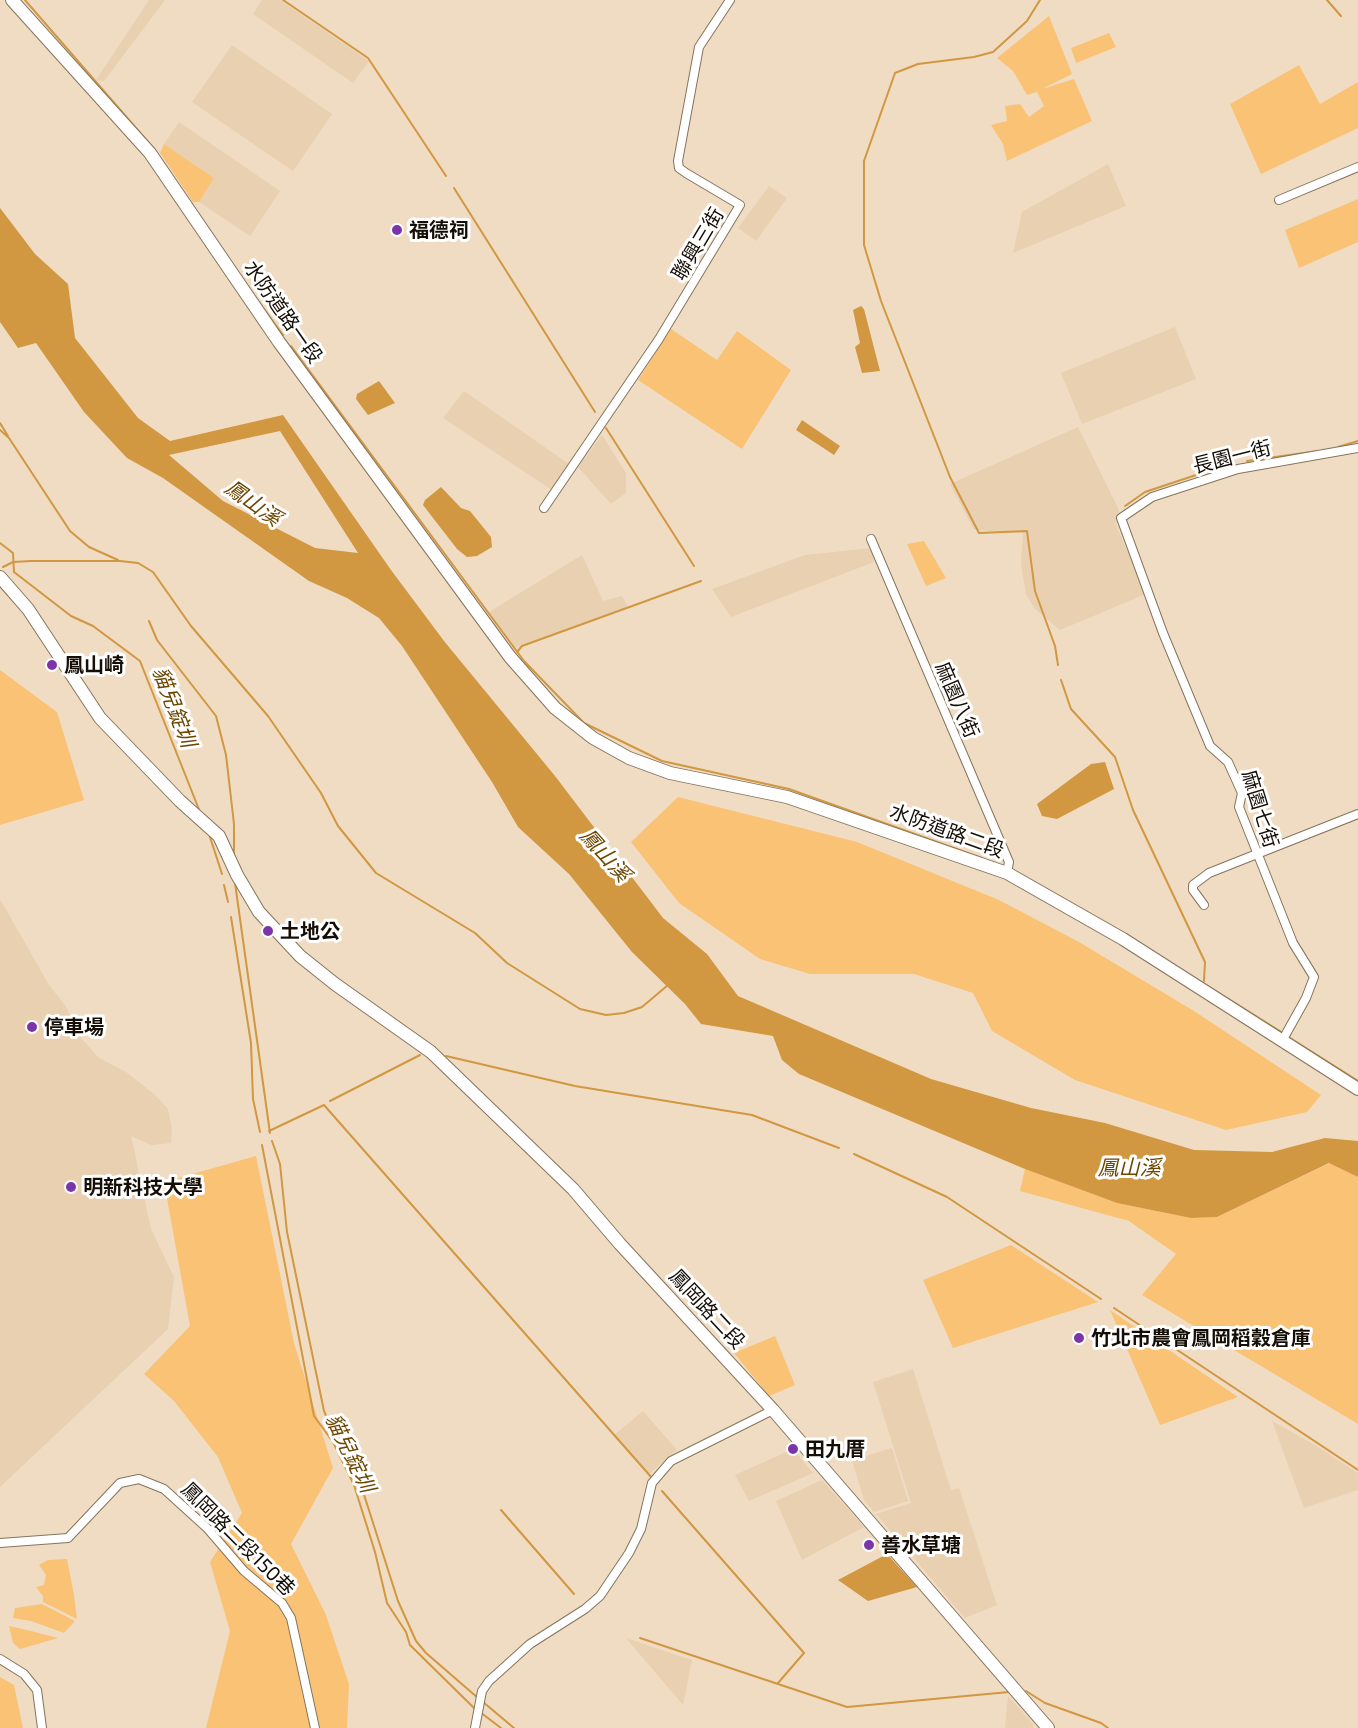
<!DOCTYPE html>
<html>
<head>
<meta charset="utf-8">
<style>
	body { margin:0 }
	canvas { display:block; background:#f0dcc3 }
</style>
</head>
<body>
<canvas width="1358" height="1728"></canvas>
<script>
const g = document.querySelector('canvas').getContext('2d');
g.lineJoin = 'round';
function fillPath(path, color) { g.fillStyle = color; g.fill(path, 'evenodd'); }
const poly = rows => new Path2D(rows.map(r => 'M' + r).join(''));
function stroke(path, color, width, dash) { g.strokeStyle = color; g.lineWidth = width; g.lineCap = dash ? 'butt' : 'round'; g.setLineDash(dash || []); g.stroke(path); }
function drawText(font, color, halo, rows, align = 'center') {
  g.font = font + ' "Exo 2","Noto Sans TC",sans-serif'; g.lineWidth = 6; g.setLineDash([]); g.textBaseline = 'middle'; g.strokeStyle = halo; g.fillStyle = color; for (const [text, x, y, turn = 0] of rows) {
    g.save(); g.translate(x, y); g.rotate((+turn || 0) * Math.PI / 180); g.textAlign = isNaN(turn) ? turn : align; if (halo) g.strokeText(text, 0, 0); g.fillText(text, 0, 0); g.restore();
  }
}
fillPath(poly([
	[149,0,165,0,104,81,96,80],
	[262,0,280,0,369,61,353,83,253,14],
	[232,45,332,114,293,171,192,102],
	[179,122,280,191,250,236,199,202,214,178,164,144],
	[1108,164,1126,206,1013,253,1022,212],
	[769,186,787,198,756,241,738,228],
	[1175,327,1196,379,1082,424,1061,373],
	[464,391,569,464,552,490,443,418],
	[1078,427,1119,510,1116,525,1146,594,1060,630,1035,609,1026,594,1021,564,1023,533,974,530,950,484],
	[602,435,626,473,626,493,611,504,578,467],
	[871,548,874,562,731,617,712,589,805,555],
	[582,555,603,601,622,596,628,607,515,648,489,612],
	[0,899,49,985,65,1005,81,1038,99,1058,126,1072,154,1094,168,1109,172,1129,171,1143,151,1145,131,1136,151,1229,174,1277,168,1329,0,1487],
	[913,1369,951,1490,959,1488,997,1605,965,1618,876,1514,911,1503,873,1382],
	[643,1411,677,1450,649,1474,613,1436],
	[1272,1421,1315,1445,1358,1473,1358,1490,1304,1508],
	[892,1448,908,1501,874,1512,864,1500,852,1460],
	[793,1449,813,1473,749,1501,735,1475],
	[822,1480,864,1527,802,1560,776,1501],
	[626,1638,692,1660,683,1705],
	[1008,1696,1033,1724,1033,1728,1005,1728]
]), '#e8d0b1');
fillPath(poly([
	[1049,16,1072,74,1042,89,1074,79,1092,121,1007,161,1003,144,991,125,1007,121,1005,106,1020,104,1029,117,1044,106,1037,92,1027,95,1013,71,997,58],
	[1109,33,1116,47,1076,63,1071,48],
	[1299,65,1320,104,1358,82,1358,128,1261,174,1230,104],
	[164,144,214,178,199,202,193,202,160,153],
	[1358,199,1358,242,1299,268,1285,230],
	[671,329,717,360,737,331,791,370,742,449,638,380],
	[924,541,946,578,926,586,907,544],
	[0,670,57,712,84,800,0,825],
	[678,797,857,842,999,900,1079,942,1194,1011,1321,1095,1307,1112,1226,1130,1075,1080,992,1031,973,993,914,974,810,974,760,959,679,903,631,842],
	[256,1156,294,1343,333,1468,291,1544,326,1615,349,1684,347,1728,206,1728,230,1631,210,1562,242,1513,218,1457,174,1401,144,1374,190,1326,164,1182],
	[1330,1163,1358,1177,1358,1424,1142,1295,1176,1254,1129,1221,1020,1191,1025,1169,1117,1203,1191,1218,1217,1217],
	[1011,1245,1098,1302,953,1348,923,1280],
	[1110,1310,1238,1397,1160,1425],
	[775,1336,795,1385,769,1396,734,1353],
	[67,1559,74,1595,77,1619,43,1602,43,1596,36,1587,44,1585,46,1575,39,1565,48,1560],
	[42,1604,75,1621,64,1633,31,1621,13,1618,15,1608],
	[9,1626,27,1630,58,1638,20,1649,13,1643],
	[0,1677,14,1685,23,1728,0,1728]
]), '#fac275');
fillPath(poly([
	[0,208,35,254,68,284,75,338,138,418,170,441,283,415,391,570,444,641,555,776,663,918,707,954,738,996,931,1079,1031,1108,1105,1123,1194,1150,1272,1152,1325,1138,1358,1141,1358,1177,1329,1163,1217,1217,1191,1218,1117,1203,1025,1169,799,1074,782,1060,773,1036,701,1024,685,1004,632,952,569,874,518,827,492,782,402,646,379,618,347,598,309,581,163,478,127,458,84,412,36,343,18,348,0,322],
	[280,431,358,553,315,548,223,501,169,455],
	[861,306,864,309,880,371,862,373,855,347,860,343,853,310],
	[379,381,395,403,368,415,356,399,357,394],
	[802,420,840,446,834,455,796,430],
	[441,487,461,508,470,511,491,537,492,547,477,556,467,557,457,549,423,505,425,500],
	[1105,762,1114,789,1057,819,1042,816,1037,804,1091,764],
	[887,1554,917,1587,868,1601,838,1580]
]), '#d19741');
stroke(poly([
	[25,0,149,143],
	[283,0,368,58,446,176],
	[1040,0,1027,21,993,52,974,57,918,64,895,73,864,161,864,245,881,301,950,477,979,533,1027,531,1035,591,1055,646,1058,665],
	[1327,0,1341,16],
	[454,188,595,412],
	[253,294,283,335],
	[291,346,524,661,584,723,662,761,789,789,982,858],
	[0,423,8,436],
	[606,428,694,566],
	[0,430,9,438,70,531,89,547,118,560],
	[1338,447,1358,441],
	[1247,461,1318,451],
	[1125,506,1145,492,1223,466],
	[0,543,13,553,14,572,71,616,93,626,140,661,200,812],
	[3,567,13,562,31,561,120,561,138,563,153,572,191,626,268,716,321,793,338,826,376,873,475,933,507,963,580,1009,606,1015,624,1013,642,1007,668,985],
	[149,621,157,640,216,716,226,755,234,824,234,855],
	[517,652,522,646,701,581],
	[1061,680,1071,709,1115,757,1133,810,1205,962,1204,981],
	[209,834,222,874],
	[235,883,270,1133],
	[224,885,228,902],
	[231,917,251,1043,253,1099,260,1132],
	[1163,958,1283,1033],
	[1287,1036,1358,1081],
	[446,1056,575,1086,752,1115,839,1148],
	[330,1101,420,1055],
	[269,1131,324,1105,652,1478],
	[272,1141,280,1164,287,1232,324,1411,330,1425,345,1444,359,1479,398,1601,416,1641,426,1653,478,1698],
	[262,1145,314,1416,333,1442,354,1485,375,1552,387,1603,406,1632,410,1645,475,1709],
	[854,1154,947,1197,1101,1299],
	[1114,1308,1358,1470],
	[662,1491,804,1653,778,1683],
	[501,1510,574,1594],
	[640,1638,847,1707,1009,1692],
	[1026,1691,1045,1703,1101,1723,1108,1728],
	[483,1702,514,1728],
	[480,1712,501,1728]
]), '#d19741', 2);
const street = poly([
	[1279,200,1358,167],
	[544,508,659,339,740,205,686,173,679,168,678,161,699,47,730,0],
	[871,539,1009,862,1007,873],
	[1204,905,1193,890,1193,885,1209,873,1358,814],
	[1282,1041,1306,998,1314,977,1293,943,1239,807,1242,793,1228,762,1210,746,1163,633,1121,518,1152,497,1238,469,1358,448],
	[0,1543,68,1538,120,1483,139,1479,164,1489,207,1528,244,1571,282,1603,291,1618,315,1728],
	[0,1659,24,1674,37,1690,42,1728],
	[475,1728,482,1691,489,1681,530,1644,585,1609,600,1596,629,1553,641,1529,652,1483,671,1461,773,1410]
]);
const secondary = poly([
	[12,0,150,153,279,342,510,657,555,708,593,738,629,758,670,773,787,797,1007,873,1123,939,1358,1089],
	[0,577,28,609,100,718,180,801,219,836,237,875,259,912,300,956,335,984,431,1052,573,1189,620,1244,773,1410,1048,1728]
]);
stroke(street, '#85745d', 10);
stroke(secondary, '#85745d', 14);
stroke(street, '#fff', 8);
stroke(secondary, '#fff', 12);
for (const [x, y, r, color] of [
	[397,230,6,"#7c35a8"],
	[52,665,6,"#7c35a8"],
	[268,931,6,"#7c35a8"],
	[32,1027,6,"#7c35a8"],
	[71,1187,6,"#7c35a8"],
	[1079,1338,6,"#7c35a8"],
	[793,1449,6,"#7c35a8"],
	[869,1545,6,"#7c35a8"]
]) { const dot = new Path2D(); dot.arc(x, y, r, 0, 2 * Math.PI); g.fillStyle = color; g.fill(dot); stroke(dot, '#fff', 2); }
drawText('bold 20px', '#150e06', '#fff', [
	["福德祠",409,230],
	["鳳山崎",64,665],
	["土地公",280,931],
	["停車場",44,1027],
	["明新科技大學",83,1187],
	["竹北市農會鳳岡稻穀倉庫",1091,1338],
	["田九厝",805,1449],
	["善水草塘",881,1545]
], 'left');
drawText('20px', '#150e06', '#fff', [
	["聯興三街",698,244,-59],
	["水防道路一段",283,312,55],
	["長園一街",1232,457,-14],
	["麻園八街",957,700,67],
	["麻園七街",1260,809,73],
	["水防道路二段",947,831,20],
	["鳳岡路二段",707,1309,47],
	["鳳岡路二段150巷",238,1539,45]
]);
drawText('italic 21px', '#6d4700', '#fff', [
	["鳳山溪",253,503,35],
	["貓兒錠圳",174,707,69],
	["鳳山溪",605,855,48],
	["鳳山溪",1129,1168],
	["貓兒錠圳",350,1453,64]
]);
</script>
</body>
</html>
